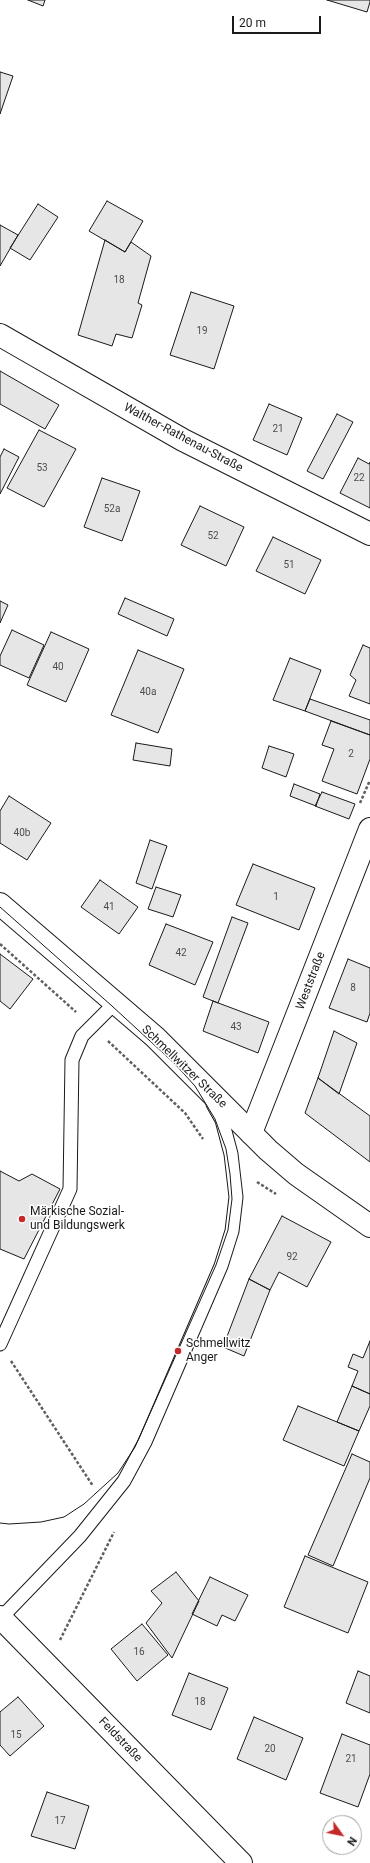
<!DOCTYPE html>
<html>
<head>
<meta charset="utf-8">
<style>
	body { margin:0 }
	#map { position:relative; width:370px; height:1863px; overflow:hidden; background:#fff; font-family:Roboto,sans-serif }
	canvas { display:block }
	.north { position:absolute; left:322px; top:1815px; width:40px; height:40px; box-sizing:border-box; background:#fff; border:1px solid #a3a3a3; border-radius:50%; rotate:123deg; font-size:11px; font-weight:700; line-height:16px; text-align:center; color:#1a1a1a }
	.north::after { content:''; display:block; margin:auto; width:14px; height:18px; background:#c62828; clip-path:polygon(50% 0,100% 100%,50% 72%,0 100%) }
	.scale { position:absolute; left:232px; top:16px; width:89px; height:18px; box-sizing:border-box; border:2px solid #1a1a1a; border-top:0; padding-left:5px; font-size:12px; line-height:14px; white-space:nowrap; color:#1a1a1a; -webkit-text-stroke:3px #fff; paint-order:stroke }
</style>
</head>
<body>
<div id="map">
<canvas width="370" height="1863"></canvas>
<div class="north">N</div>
<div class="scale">20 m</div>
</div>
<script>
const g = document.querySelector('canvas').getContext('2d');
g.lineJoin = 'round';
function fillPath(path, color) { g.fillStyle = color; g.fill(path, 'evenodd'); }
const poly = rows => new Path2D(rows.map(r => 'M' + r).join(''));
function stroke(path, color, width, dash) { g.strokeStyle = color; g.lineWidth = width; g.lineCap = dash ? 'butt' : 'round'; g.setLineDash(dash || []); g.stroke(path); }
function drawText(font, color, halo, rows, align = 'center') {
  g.font = font + ' Roboto,sans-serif'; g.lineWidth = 3; g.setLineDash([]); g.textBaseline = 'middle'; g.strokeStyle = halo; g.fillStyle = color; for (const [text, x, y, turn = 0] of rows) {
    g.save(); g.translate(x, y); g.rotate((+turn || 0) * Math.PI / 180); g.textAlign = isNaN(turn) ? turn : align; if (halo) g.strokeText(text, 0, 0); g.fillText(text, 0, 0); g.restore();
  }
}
const building = poly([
	[28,0,45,0,43,6,28,0],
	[327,0,370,0,370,2,367,12,327,0],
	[0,72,13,76,0,114,0,72],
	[107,201,143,221,125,252,89,231,107,201],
	[38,204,58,217,30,260,10,248,38,204],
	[0,225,18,235,0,266,0,225],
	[105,240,125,252,131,242,151,256,138,303,142,305,132,338,116,334,112,346,78,335,105,240],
	[191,292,234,306,214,369,170,355,191,292],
	[0,371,59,405,45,429,0,404,0,371],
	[269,404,302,418,287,455,253,440,269,404],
	[337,414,353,422,323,479,307,471,337,414],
	[39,430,76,449,44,507,7,488,39,430],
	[4,449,19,457,0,494,0,457,4,449],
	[358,458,369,464,370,462,370,508,340,493,358,458],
	[102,478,140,491,122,541,84,527,102,478],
	[200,506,244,527,226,566,181,545,200,506],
	[273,537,321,560,305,594,256,571,273,537],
	[125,598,174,619,167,636,118,614,125,598],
	[0,601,8,605,0,623,0,601],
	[12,630,44,645,29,678,0,665,0,656,12,630],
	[51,632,89,649,66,702,27,685,51,632],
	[363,645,370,648,370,704,349,696,356,680,350,675,363,645],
	[138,650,184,669,158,733,111,715,138,650],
	[290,658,321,670,305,711,273,700,290,658],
	[310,699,370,720,370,735,305,711,310,699],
	[331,721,370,735,370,759,357,794,322,781,334,749,322,745,331,721],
	[136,743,172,749,170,766,133,760,136,743],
	[269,746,294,754,286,777,262,768,269,746],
	[294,784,320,794,316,806,290,796,294,784],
	[322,792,355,804,349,819,315,806,322,792],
	[9,796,51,823,27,860,0,843,0,811,9,796],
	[150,840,167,846,152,889,136,883,150,840],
	[253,864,315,888,299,930,236,905,253,864],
	[100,880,138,907,119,934,81,907,100,880],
	[156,887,181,895,173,917,148,909,156,887],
	[232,917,248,923,218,1003,203,997,232,917],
	[166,924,213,942,195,985,149,965,166,924],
	[0,954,33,979,10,1009,0,1001,0,954],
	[348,959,370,968,370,1013,367,1022,329,1008,348,959],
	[213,1001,269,1022,258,1053,203,1031,213,1001],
	[334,1031,357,1043,339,1094,318,1078,334,1031],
	[318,1078,370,1116,370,1162,305,1113,318,1078],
	[0,1171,19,1181,32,1174,60,1189,24,1259,0,1249,0,1171],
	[282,1216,331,1242,307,1287,279,1272,270,1290,249,1279,282,1216],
	[249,1279,270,1290,244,1356,223,1347,249,1279],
	[370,1341,370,1394,352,1386,358,1371,348,1367,353,1354,363,1358,370,1341],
	[352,1386,370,1394,370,1406,359,1431,337,1422,352,1386],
	[298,1406,359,1431,344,1466,283,1440,298,1406],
	[352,1454,370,1462,370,1478,333,1566,308,1555,352,1454],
	[305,1556,368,1582,348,1633,284,1607,305,1556],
	[176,1572,199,1601,172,1658,146,1623,162,1603,151,1591,176,1572],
	[210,1577,248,1595,235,1621,222,1615,217,1626,192,1614,210,1577],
	[142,1624,168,1655,137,1681,111,1649,142,1624],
	[358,1671,370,1676,370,1713,346,1703,358,1671],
	[189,1673,228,1688,211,1730,172,1715,189,1673],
	[18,1697,44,1726,10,1756,0,1745,0,1712,18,1697],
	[254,1717,303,1738,286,1780,237,1759,254,1717],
	[342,1734,370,1745,370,1774,358,1807,320,1793,342,1734],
	[47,1792,89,1806,75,1849,31,1836,47,1792]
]);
fillPath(building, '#e6e6e6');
stroke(building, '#1a1a1a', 1);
const service = poly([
	[0,1344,70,1189,72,1060,82,1036,115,1003],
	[1,1618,80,1536,124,1481,145,1442,221,1266,232,1231,236,1197,231,1154,222,1120,213,1104]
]);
const minor = poly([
	[0,335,183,440,370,534],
	[251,1133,370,829]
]);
const tertiary = poly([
	[0,904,155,1037,268,1150,296,1174,370,1226],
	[0,1617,241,1863]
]);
stroke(service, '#1a1a1a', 15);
stroke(minor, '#1a1a1a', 24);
stroke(tertiary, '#1a1a1a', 24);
stroke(poly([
	[360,803,370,780],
	[0,944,76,1012],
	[108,1041,185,1113,203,1139],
	[257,1182,276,1194],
	[11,1361,93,1486],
	[60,1640,114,1532]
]), '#5f5f5f', 2.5, [3, 2]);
stroke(service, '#fff', 13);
stroke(minor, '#fff', 22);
stroke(tertiary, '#fff', 22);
stroke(poly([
	[0,907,112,1006,175,1064,195,1086,215,1119,226,1149,230,1174,232,1199,228,1230,216,1265,135,1447,118,1473,84,1504,64,1517,41,1522,9,1524,0,1523]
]), '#1a1a1a', 1);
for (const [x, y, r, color] of [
	[22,1219,4,"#c62828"],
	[178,1351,4,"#c62828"]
]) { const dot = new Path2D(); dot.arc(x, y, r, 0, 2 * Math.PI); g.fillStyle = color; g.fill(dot); stroke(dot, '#fff', 1.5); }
drawText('10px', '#4d4d4d', null, [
	["18",119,280],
	["19",202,331],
	["21",278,429],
	["53",42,468],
	["22",359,478],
	["52a",112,509],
	["52",213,536],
	["51",289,565],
	["40",58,667],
	["40a",148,692],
	["2",351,754],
	["40b",22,833],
	["1",276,897],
	["41",109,907],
	["42",181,953],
	["8",353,988],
	["43",236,1027],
	["92",292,1257],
	["16",139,1652],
	["18",200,1702],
	["15",16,1735],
	["20",270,1749],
	["21",351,1759],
	["17",60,1821]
]);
drawText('12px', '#1a1a1a', '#fff', [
	["Walther-Rathenau-Straße",183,438,28],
	["Weststraße",311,981,-69],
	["Schmellwitzer Straße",184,1067,44],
	["Feldstraße",120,1740,46]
]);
drawText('12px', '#1a1a1a', '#fff', [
	["Märkische Sozial-",30,1212],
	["und Bildungswerk",30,1226],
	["Schmellwitz",186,1344],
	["Anger",186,1358]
], 'left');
</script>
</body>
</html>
